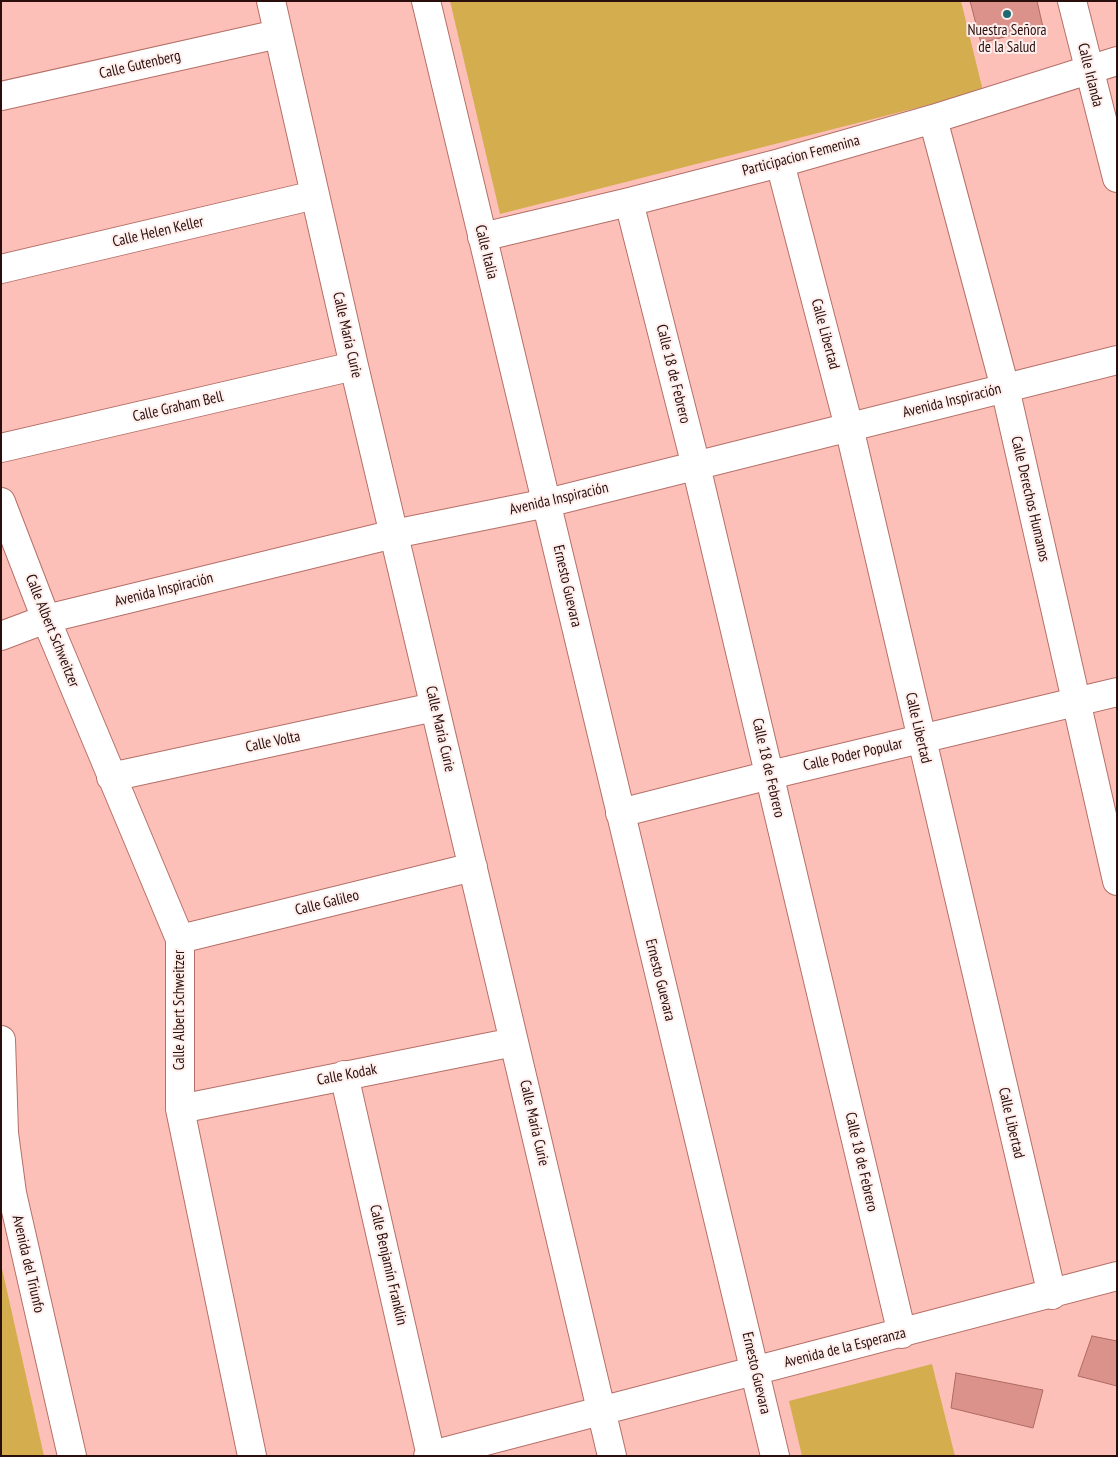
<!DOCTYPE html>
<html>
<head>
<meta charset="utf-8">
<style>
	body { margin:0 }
	#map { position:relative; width:1118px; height:1457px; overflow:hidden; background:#fdc0b8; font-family:"PT Sans Narrow",sans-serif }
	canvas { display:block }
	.frame { position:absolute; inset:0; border:2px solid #290e0c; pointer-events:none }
</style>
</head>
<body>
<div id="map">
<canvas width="1118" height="1457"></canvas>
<div class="frame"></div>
</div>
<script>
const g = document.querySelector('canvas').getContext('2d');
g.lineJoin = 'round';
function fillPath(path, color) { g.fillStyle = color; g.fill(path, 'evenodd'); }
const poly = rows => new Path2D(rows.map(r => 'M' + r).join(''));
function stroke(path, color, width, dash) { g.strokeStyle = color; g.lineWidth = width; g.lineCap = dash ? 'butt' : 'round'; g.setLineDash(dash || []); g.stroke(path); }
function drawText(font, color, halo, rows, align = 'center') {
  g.font = font + ' "PT Sans Narrow",sans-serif'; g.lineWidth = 4; g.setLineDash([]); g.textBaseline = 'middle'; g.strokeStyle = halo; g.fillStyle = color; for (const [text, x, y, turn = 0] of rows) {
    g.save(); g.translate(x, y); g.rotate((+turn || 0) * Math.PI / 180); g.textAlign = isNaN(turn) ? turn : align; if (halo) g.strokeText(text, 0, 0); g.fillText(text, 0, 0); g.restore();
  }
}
fillPath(poly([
	[450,1,961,1,983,91,500,214],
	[1,1264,44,1456,1,1456],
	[932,1364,955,1456,802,1456,789,1401]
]), '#d4ad4f');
const building = poly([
	[970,1,1037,1,1043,27,981,43,970,1],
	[1092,1336,1117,1341,1117,1386,1078,1376,1092,1336],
	[956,1373,1043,1390,1033,1428,951,1408,956,1373]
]);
fillPath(building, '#db928a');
stroke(building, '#ae6a62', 1);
const minor = poly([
	[271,1,354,366,612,1456],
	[426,1,775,1456],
	[1072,1,1117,178],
	[1,96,278,34],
	[933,119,1005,388,1117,881],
	[780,163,849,427,1052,1295],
	[629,202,696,466,902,1334],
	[482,237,629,202,780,163,933,119,1117,61],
	[1,269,315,195],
	[1,448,354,366],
	[1,502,46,619,180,939,180,1109,252,1456],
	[1,636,46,619,394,534,547,503,1117,360],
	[111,777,434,707],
	[620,813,770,775,1117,692],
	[180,939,473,867],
	[1,1040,4,1133,12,1193,72,1456],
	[344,1075,431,1456],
	[180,1109,514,1042],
	[428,1456,1117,1276]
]);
stroke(minor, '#b57068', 30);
stroke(minor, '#fff', 28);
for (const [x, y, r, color] of [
	[1007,14,5,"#1e6972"]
]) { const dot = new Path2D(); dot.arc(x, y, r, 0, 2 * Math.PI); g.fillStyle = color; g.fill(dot); stroke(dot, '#feeeec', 2); }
drawText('15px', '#290e0c', '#feeeec', [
	["Nuestra Señora",1007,31],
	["de la Salud",1007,48]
]);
drawText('15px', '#290e0c', '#feeeec', [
	["Calle Gutenberg",140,65,-13],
	["Calle Irlanda",1090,75,76],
	["Participacion Femenina",801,156,-15],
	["Calle Helen Keller",158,232,-13],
	["Calle Italia",486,252,76],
	["Calle Libertad",825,334,75],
	["Calle María Curie",347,335,77],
	["Calle 18 de Febrero",673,374,76],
	["Avenida Inspiración",952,401,-14],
	["Calle Graham Bell",178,407,-13],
	["Avenida Inspiración",559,499,-13],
	["Calle Derechos Humanos",1030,499,77],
	["Ernesto Guevara",567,586,77],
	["Avenida Inspiración",164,590,-14],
	["Calle Albert Schweitzer",52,631,68],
	["Calle Libertad",918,728,77],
	["Calle María Curie",440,729,77],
	["Calle Volta",273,742,-12],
	["Calle Poder Popular",853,755,-13],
	["Calle 18 de Febrero",768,768,77],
	["Calle Galileo",327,903,-14],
	["Ernesto Guevara",660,980,76],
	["Calle Albert Schweitzer",180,1010,-90],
	["Calle Kodak",347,1075,-11],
	["Calle María Curie",534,1123,77],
	["Calle Libertad",1011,1123,77],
	["Calle 18 de Febrero",861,1162,77],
	["Avenida del Triunfo",28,1264,77],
	["Calle Benjamín Franklin",388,1265,77],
	["Avenida de la Esperanza",845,1348,-14],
	["Ernesto Guevara",756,1373,77]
]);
</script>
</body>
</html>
